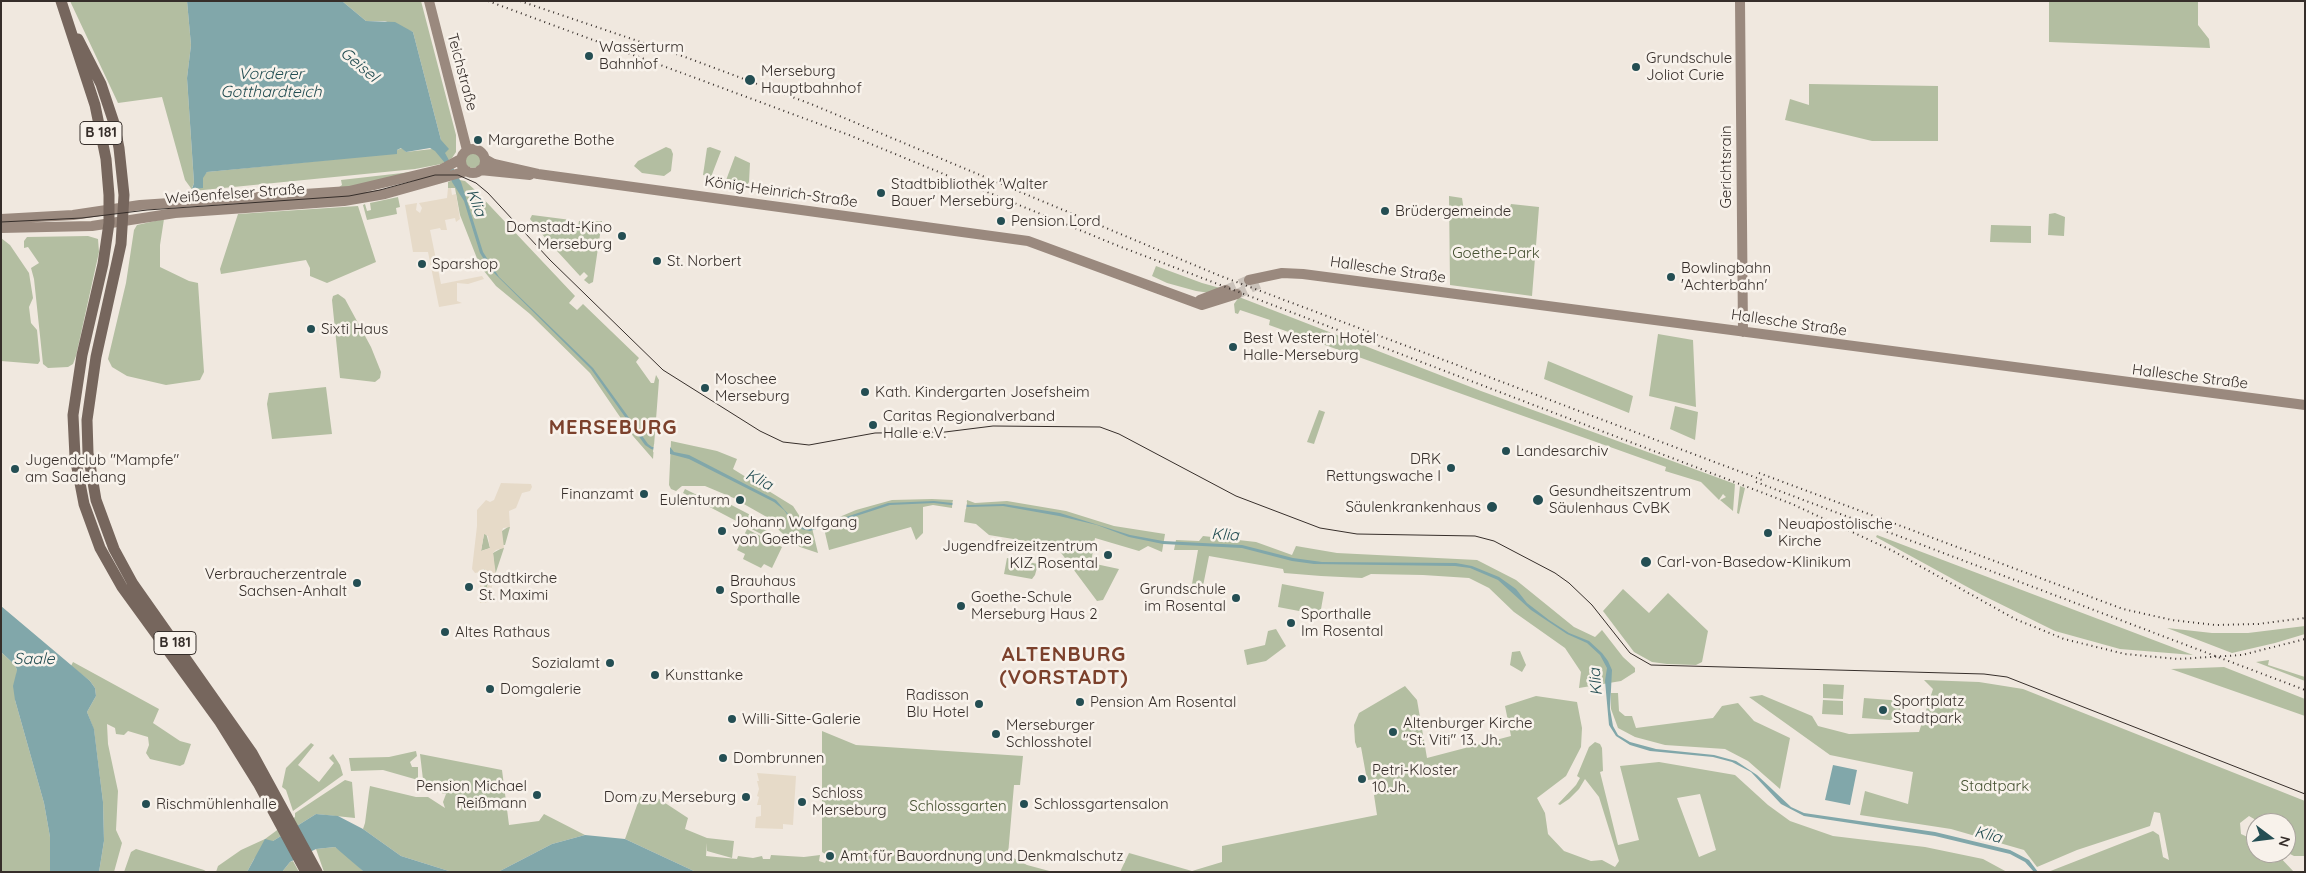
<!DOCTYPE html>
<html>
<head>
<meta charset="utf-8">
<style>
	body { margin:0 }
	#map { position:relative; width:2306px; height:873px; overflow:hidden; background:#f0e8df; font-family:Quicksand,sans-serif }
	canvas { display:block }
	.frame { position:absolute; inset:0; border:2px solid #362e2a; pointer-events:none }
	.north { position:absolute; left:2246px; top:813px; width:50px; height:50px; box-sizing:border-box; background:#f8f2eb; border:1px solid #aaa49e; border-radius:50%; rotate:105deg; font-size:14px; font-weight:700; line-height:20px; text-align:center; color:#362e2a }
	.north::after { content:''; display:block; margin:auto; width:18px; height:22px; background:#244e53; clip-path:polygon(50% 0,100% 100%,50% 72%,0 100%) }
</style>
</head>
<body>
<div id="map">
<canvas width="2306" height="873"></canvas>
<div class="frame"></div>
<div class="north">N</div>
</div>
<script>
const g = document.querySelector('canvas').getContext('2d');
g.lineJoin = 'round';
function fillPath(path, color) { g.fillStyle = color; g.fill(path, 'evenodd'); }
const poly = rows => new Path2D(rows.map(r => 'M' + r).join(''));
function stroke(path, color, width, dash) { g.strokeStyle = color; g.lineWidth = width; g.lineCap = dash ? 'butt' : 'round'; g.setLineDash(dash || []); g.stroke(path); }
function drawText(font, color, halo, rows, align = 'center') {
  g.font = font + ' Quicksand,sans-serif'; g.lineWidth = 5; g.setLineDash([]); g.textBaseline = 'middle'; g.strokeStyle = halo; g.fillStyle = color; for (const [text, x, y, turn = 0] of rows) {
    g.save(); g.translate(x, y); g.rotate((+turn || 0) * Math.PI / 180); g.textAlign = isNaN(turn) ? turn : align; if (halo) g.strokeText(text, 0, 0); g.fillText(text, 0, 0); g.restore();
  }
}
fillPath(poly([
	[70,1,187,1,191,45,187,78,194,183,192,188,207,172,397,153,397,150,402,148,406,152,432,149,441,140,413,32,385,21,366,21,342,1,421,1,456,135,456,152,452,158,441,164,415,169,193,191,185,180,162,97,118,103],
	[2049,1,2198,1,2198,25,2209,39,2210,48,2049,42],
	[1809,84,1938,86,1938,141,1872,141,1785,120,1790,99,1809,105],
	[666,147,671,149,673,154,671,171,664,176,642,173,634,166,638,161],
	[710,147,721,151,711,177,703,175,707,148],
	'465 160a8 8 0 1 1 16 0a8 8 0 1 1-16 0Z',
	[735,156,750,163,749,182,745,188,725,183],
	[420,171,335,190,342,185,341,180],
	[455,179,465,181,475,190,575,296,569,303,577,310,583,304,639,358,636,362,651,383,654,383,656,375,659,380,653,459,633,436,590,373,530,314,496,286,480,266,460,215,455,188,448,188,448,182],
	[1449,196,1462,198,1464,211,1507,216,1511,204,1539,207,1532,296,1450,285],
	[398,197,400,207,396,208,397,214,367,220,363,205,365,204,367,211,371,210,370,203],
	[358,206,376,262,327,283,310,276,310,268,306,260,221,274,220,269,238,214],
	[2055,213,2065,217,2064,236,2048,235,2049,214],
	[532,215,571,220,571,227,578,227,579,221,602,221,593,282,589,284,584,280,588,276,584,272,580,276,546,239,530,219],
	[164,219,160,245,160,267,189,281,198,283,204,372,200,380,166,385,127,376,112,367,108,359,126,283,134,230,137,225],
	[1991,225,2031,226,2031,243,1990,242],
	[88,236,98,239,99,252,76,356,73,364,68,367,48,368,43,364,34,279,31,268,39,263,28,247,24,248,24,241,27,237],
	[1,238,10,245,29,273,33,298,29,307,31,323,37,330,40,361,38,364,1,361],
	[1156,266,1202,283,1220,288,1210,293,1196,291,1167,283,1152,276],
	[338,294,345,299,371,347,381,372,380,378,375,382,340,378,332,300,333,296],
	[1239,297,1481,391,1735,484,1733,511,1720,500,1726,497,1723,494,1719,500,1701,482,1665,471,1666,467,1269,325,1270,320,1240,310,1238,314,1235,313,1234,304],
	[1658,334,1693,340,1696,407,1649,396],
	[1548,361,1633,396,1629,413,1544,379],
	[326,387,332,434,272,439,267,404,269,393],
	[1675,406,1698,412,1695,440,1670,429],
	[1319,410,1325,412,1314,444,1307,442],
	[671,441,717,451,737,459,733,469,793,506,806,526,812,528,818,553,800,547,782,533,765,516,742,503,745,499,739,495,736,499,705,486,682,486,676,491,671,489,669,485],
	[1740,486,1745,488,1739,514,1737,513],
	[685,489,713,503,716,497,762,521,759,527,785,540,782,545,683,493],
	[932,499,953,500,952,508,933,505,923,507,923,533,916,540,911,527,829,550,823,524,856,510,892,500],
	[967,500,975,503,1007,501,1066,511,1114,526,1165,534,1162,552,1148,546,1139,551,1095,538,1091,563,1119,569,1103,600,1097,601,1056,546,989,535,976,524,964,522],
	[508,527,510,527,505,545,502,545,502,531],
	[747,529,782,547,772,568,764,564,761,568,743,559,745,554,737,550],
	[486,533,490,548,481,551,484,534],
	[1877,535,2193,655,2120,649,2055,631,1982,595,1876,537],
	[1203,536,1256,542,1292,555,1296,546,1337,553,1477,560,1516,580,1574,627,1595,637,1602,630,1623,657,1635,668,1635,672,1621,681,1579,688,1581,672,1565,648,1514,612,1489,588,1469,578,1423,575,1371,574,1362,578,1321,576,1284,573,1283,569,1209,556,1203,586,1192,584,1198,550,1174,550,1176,540,1199,541],
	[502,548,504,548,495,575,493,553],
	[1007,558,1038,564,1035,575,1032,579,1004,574],
	[484,569,491,574,484,597],
	[1282,584,1324,592,1320,615,1278,607],
	[1623,589,1649,613,1668,593,1708,631,1702,662,1696,665,1667,664,1652,662,1634,652,1603,611],
	[2305,626,2305,634,2275,643,2232,653,2167,628,2212,633,2248,633],
	[1276,629,1286,646,1266,661,1247,665,1244,650,1265,645,1268,631],
	[1520,651,1526,665,1522,672,1510,665,1512,652],
	[1,652,15,665,17,670,15,700,44,803,50,837,50,872,1,872],
	[2269,660,2268,665,2305,677,2305,681,2256,662],
	[73,662,159,709,153,723,180,741,191,744,184,764,180,766,150,759,146,753,149,745,148,737,128,731,124,735,116,734,115,728,107,724,108,744,118,791,116,830,122,843,114,872,99,872,104,841,103,802,94,730,87,712,96,696,95,688,90,681,71,666],
	[2224,667,2305,699,2305,716,2171,669],
	[1924,680,1979,682,2023,689,2305,801,2305,856,2294,856,2286,852,2286,823,2261,823,2249,816,2240,823,2241,834,2256,841,2256,853,2276,853,2294,872,2048,872,2153,831,2159,835,2163,857,2169,860,2160,813,2154,812,2150,826,2077,850,2037,867,2024,850,1951,829,1860,815,1865,791,1908,804,1913,772,1830,755,1749,697,1762,695,1812,716,1818,726,1849,734,1919,732,1933,689],
	[1823,684,1844,685,1843,699,1823,698],
	[1405,686,1417,700,1427,758,1511,736,1505,706,1536,696,1577,702,1582,728,1581,747,1566,776,1537,798,1545,813,1548,834,1564,851,1591,861,1602,860,1615,867,1619,861,1599,797,1585,779,1579,789,1569,799,1560,805,1558,804,1576,785,1580,778,1577,776,1589,747,1595,742,1600,744,1602,748,1603,771,1600,772,1618,845,1639,840,1620,766,1659,762,1735,775,1768,805,1790,821,1833,836,1925,847,1983,859,2007,872,1120,872,1129,853,1192,871,1222,862,1222,846,1377,815,1374,795,1379,793,1377,779,1367,780,1361,747,1357,748,1355,742,1354,725,1359,713],
	[1700,794,1716,850,1699,857,1677,798],
	[1611,693,1618,693,1619,711,1625,716,1632,716,1636,728,1713,718,1722,706,1738,703,1754,721,1790,738,1780,789,1748,761,1725,749,1665,745,1635,737,1618,728,1611,709],
	[1864,698,1904,701,1903,721,1862,718],
	[1823,700,1843,701,1843,715,1822,714],
	[822,731,856,745,1023,756,1020,785,1014,785,1008,855,1027,865,1053,872,696,872,625,839,641,794,645,793,656,797,688,818,685,829,707,838,734,841,732,858,707,851,707,843,706,856,737,859,738,856,753,858,762,856,763,859,770,859,771,855,804,857,820,855,819,861,825,863,828,856,822,852],
	[311,743,314,745,298,765,319,782,334,763,329,758,333,754,340,765,343,775,293,811,286,790,282,787,286,768],
	[416,751,417,756,410,762,412,767,418,767,418,780,383,770,351,771,349,758,389,757],
	[420,754,502,770,509,825,539,821,544,814,585,835,552,844,498,872,452,872,401,856,363,829,365,823,369,792,370,786,416,797,428,797,445,808,443,802,446,794,427,790,424,788],
	[345,780,352,782,355,818,316,814,273,841,254,859,247,872,216,872,218,866,241,850,265,839,295,817,295,813],
	[335,847,343,852,364,872,324,872,316,849],
	[136,849,204,870,207,872,124,872,131,852],
	[293,861,299,872,282,872,290,862]
]), '#b3bea1');
fillPath(poly([
	[448,188,451,188,452,195,456,194,460,219,456,222,455,218,445,220,447,230,441,230,440,228,430,230,441,284,482,276,484,279,468,284,457,283,457,301,462,303,439,307,428,252,413,252,405,205,417,203,416,210,420,213,422,208,419,203,447,198],
	[501,483,531,484,532,487,530,491,522,493,516,508,509,511,510,527,503,528,502,531,504,548,496,550,493,553,496,575,486,603,480,603,480,572,475,573,472,569,477,526,477,510,486,500,490,502,494,500],
	[484,534,488,536,490,548,481,551],
	[484,569,491,574,484,597],
	[757,773,796,776,793,825,783,824,783,829,755,828,756,817,761,816,761,805,757,805,759,797,757,796,759,789,757,781,759,781]
]), '#e6dac8');
fillPath(poly([
	[187,1,342,1,366,21,395,22,413,32,441,140,449,149,445,153,461,182,483,252,499,277,593,368,648,444,652,447,670,447,674,452,689,455,776,500,799,527,810,529,888,503,934,501,970,505,1004,504,1060,513,1130,535,1163,541,1242,545,1293,558,1322,562,1456,563,1472,566,1499,577,1516,589,1527,603,1549,620,1569,633,1589,641,1602,653,1608,661,1612,670,1610,709,1613,726,1618,735,1630,742,1656,749,1714,755,1736,761,1757,775,1791,807,1804,813,1935,832,2010,850,2029,860,2038,872,2034,872,2025,862,2010,854,1935,836,1804,816,1781,804,1751,772,1732,762,1713,757,1650,751,1630,745,1616,736,1609,725,1605,681,1607,668,1600,655,1587,643,1567,634,1531,610,1498,580,1470,568,1455,566,1314,564,1292,561,1242,548,1163,544,1129,537,1097,525,1059,516,1003,506,968,507,934,503,890,505,810,531,797,528,784,510,774,502,689,459,651,449,645,445,591,369,490,269,480,253,464,201,452,182,445,163,435,151,430,148,406,152,401,148,397,150,397,154,207,172,203,178,203,188,192,189,194,183,187,78,191,45],
	[1,606,90,681,95,688,96,696,87,712,94,729,103,802,104,841,99,872,50,872,50,837,44,803,15,700,13,686,17,670,15,665,1,652],
	[1833,765,1857,770,1850,805,1825,800],
	[316,814,338,816,363,829,401,856,452,872,364,872,335,847,316,849,290,862,282,872,247,872,265,839,273,841],
	[585,835,625,839,696,872,498,872,552,844]
]), '#81a7aa');
fillPath(poly([
	[654,444,670,444,670,456,653,452],
	[953,500,967,502,966,509,952,508]
]), '#f0e8df');
stroke(poly([
	[1226,290,1249,280],
	[1237,294,1259,284]
]), '#cbc3bb', 10, [10, 5]);
stroke(poly([
	[429,1,467,150],
	[1740,1,1743,332],
	'461 161a12 12 0 1 1 24 0a12 12 0 1 1-24 0Z',
	[485,159,494,164,538,174,1028,241,1202,305,1237,294],
	[480,170,530,175],
	[1,219,73,215,140,205,349,191,442,169,461,159],
	[1,228,92,226,175,213,344,201,385,194,467,171],
	[1249,280,1282,273,1303,274,2305,405],
	[1200,300,1226,290]
]), '#9a897e', 10);
stroke(poly([
	[61,1,95,105,106,159,109,195,109,223,103,264,82,355,73,415,75,457,84,504,100,548,122,587,220,722,258,783,306,872],
	[78,39,101,84,114,123,119,148,124,195,121,244,96,357,87,420,88,453,96,500,114,549,133,584,252,753,317,872]
]), '#76665d', 11);
stroke(poly([
	[1,222,82,218,147,210,349,196,380,190,435,175,458,175,476,183,488,193,550,260,663,370,760,431,783,442,809,445,875,433,945,432,993,426,1100,427,1119,434,1236,496,1320,528,1357,534,1475,536,1494,541,1555,573,1569,583,1592,605,1630,653,1651,665,1984,674,2007,677,2305,794]
]), '#362e2a', 1);
stroke(poly([
	[488,1,849,135,1116,245,1792,504,1893,551,2015,619,2064,639,2125,654,2178,659,2242,655,2305,639],
	[520,1,685,57,811,104,1218,275,1765,481],
	[1759,473,2123,609,2172,620,2215,625,2258,624,2305,618],
	[1756,482,2305,690]
]), '#362e2a', 2, [1, 4]);
for (const [x, y, r, color] of [
	[589,56,5,"#244e53"],
	[1636,67,5,"#244e53"],
	[750,80,6,"#244e53"],
	[478,140,5,"#244e53"],
	[881,193,5,"#244e53"],
	[1385,211,5,"#244e53"],
	[1001,221,5,"#244e53"],
	[622,236,5,"#244e53"],
	[657,261,5,"#244e53"],
	[422,264,5,"#244e53"],
	[1671,277,5,"#244e53"],
	[311,329,5,"#244e53"],
	[1233,347,5,"#244e53"],
	[705,388,5,"#244e53"],
	[865,392,5,"#244e53"],
	[873,425,5,"#244e53"],
	[1506,451,5,"#244e53"],
	[1451,468,5,"#244e53"],
	[15,469,5,"#244e53"],
	[644,494,5,"#244e53"],
	[740,500,5,"#244e53"],
	[1538,500,6,"#244e53"],
	[1492,507,6,"#244e53"],
	[722,531,5,"#244e53"],
	[1768,533,5,"#244e53"],
	[1108,555,5,"#244e53"],
	[1646,562,6,"#244e53"],
	[357,583,5,"#244e53"],
	[469,587,5,"#244e53"],
	[720,590,5,"#244e53"],
	[1236,598,5,"#244e53"],
	[961,606,5,"#244e53"],
	[1291,623,5,"#244e53"],
	[445,632,5,"#244e53"],
	[610,663,5,"#244e53"],
	[655,675,5,"#244e53"],
	[490,689,5,"#244e53"],
	[1080,702,5,"#244e53"],
	[979,704,5,"#244e53"],
	[1883,710,5,"#244e53"],
	[732,719,5,"#244e53"],
	[1393,732,5,"#244e53"],
	[996,734,5,"#244e53"],
	[723,758,5,"#244e53"],
	[1362,779,5,"#244e53"],
	[537,795,5,"#244e53"],
	[746,797,5,"#244e53"],
	[802,802,5,"#244e53"],
	[146,804,5,"#244e53"],
	[1024,804,5,"#244e53"],
	[830,856,5,"#244e53"]
]) { const dot = new Path2D(); dot.arc(x, y, r, 0, 2 * Math.PI); g.fillStyle = color; g.fill(dot); stroke(dot, '#f8f2eb', 2); }
for (const [x, y, w] of [
	[101,133,42],
	[175,643,42]
]) { const box = new Path2D(); box.roundRect(x - w / 2, y - 11.5, w, 23, 4); g.fillStyle = '#f8f2eb'; g.fill(box); stroke(box, '#362e2a', 1); }
drawText('bold 14px', '#362e2a', null, [
	["B 181",101,133],
	["B 181",175,643]
]);
drawText('15px', '#362e2a', '#f8f2eb', [
	["Wasserturm",599,47],
	["Bahnhof",599,64],
	["Grundschule",1646,58],
	["Joliot Curie",1646,75],
	["Merseburg",761,71],
	["Hauptbahnhof",761,88],
	["Margarethe Bothe",488,140],
	["Stadtbibliothek 'Walter",891,184],
	["Bauer' Merseburg",891,201],
	["Brüdergemeinde",1395,211],
	["Pension Lord",1011,221],
	["Domstadt-Kino",612,227,"right"],
	["Merseburg",612,244,"right"],
	["St. Norbert",667,261],
	["Sparshop",432,264],
	["Bowlingbahn",1681,268],
	["'Achterbahn'",1681,285],
	["Sixti Haus",321,329],
	["Best Western Hotel",1243,338],
	["Halle-Merseburg",1243,355],
	["Moschee",715,379],
	["Merseburg",715,396],
	["Kath. Kindergarten Josefsheim",875,392],
	["Caritas Regionalverband",883,416],
	["Halle e.V.",883,433],
	["Landesarchiv",1516,451],
	["DRK",1441,459,"right"],
	["Rettungswache I",1441,476,"right"],
	["Jugendclub \"Mampfe\"",25,460],
	["am Saalehang",25,477],
	["Gesundheitszentrum",1549,491],
	["Säulenhaus CvBK",1549,508],
	["Finanzamt",634,494,"right"],
	["Eulenturm",730,500,"right"],
	["Säulenkrankenhaus",1481,507,"right"],
	["Johann Wolfgang",732,522],
	["von Goethe",732,539],
	["Neuapostolische",1778,524],
	["Kirche",1778,541],
	["Jugendfreizeitzentrum",1098,546,"right"],
	["KIZ Rosental",1098,563,"right"],
	["Carl-von-Basedow-Klinikum",1657,562],
	["Verbraucherzentrale",347,574,"right"],
	["Sachsen-Anhalt",347,591,"right"],
	["Stadtkirche",479,578],
	["St. Maximi",479,595],
	["Brauhaus",730,581],
	["Sporthalle",730,598],
	["Grundschule",1226,589,"right"],
	["im Rosental",1226,606,"right"],
	["Goethe-Schule",971,597],
	["Merseburg Haus 2",971,614],
	["Sporthalle",1301,614],
	["Im Rosental",1301,631],
	["Altes Rathaus",455,632],
	["Sozialamt",600,663,"right"],
	["Kunsttanke",665,675],
	["Domgalerie",500,689],
	["Radisson",969,695,"right"],
	["Blu Hotel",969,712,"right"],
	["Sportplatz",1893,701],
	["Stadtpark",1893,718],
	["Pension Am Rosental",1090,702],
	["Willi-Sitte-Galerie",742,719],
	["Altenburger Kirche",1403,723],
	["\"St. Viti\" 13. Jh.",1403,740],
	["Merseburger",1006,725],
	["Schlosshotel",1006,742],
	["Dombrunnen",733,758],
	["Petri-Kloster",1372,770],
	["10.Jh.",1372,787],
	["Pension Michael",527,786,"right"],
	["Reißmann",527,803,"right"],
	["Schloss",812,793],
	["Merseburg",812,810],
	["Dom zu Merseburg",736,797,"right"],
	["Rischmühlenhalle",156,804],
	["Schlossgartensalon",1034,804],
	["Amt für Bauordnung und Denkmalschutz",840,856]
], 'left');
drawText('15px', '#362e2a', '#f8f2eb', [
	["Teichstraße",462,72,75],
	["Gerichtsrain",1726,167,-90],
	["König-Heinrich-Straße",781,192,8],
	["Weißenfelser Straße",235,194,-4],
	["Hallesche Straße",1388,270,8],
	["Hallesche Straße",1789,323,8],
	["Hallesche Straße",2190,377,7]
]);
drawText('15px', '#455131', '#f8f2eb', [
	["Goethe-Park",1496,253],
	["Stadtpark",1995,786],
	["Schlossgarten",958,806]
]);
drawText('italic 16px', '#244e53', '#f8f2eb', [
	["Geisel",359,65,40],
	["Vorderer",271,74],
	["Gotthardteich",271,92],
	["Klia",476,203,69],
	["Klia",759,480,27],
	["Klia",1225,535,3],
	["Saale",34,659],
	["Klia",1596,682,-95],
	["Klia",1988,835,14]
]);
g.letterSpacing = '1px';
drawText('bold 20px', '#7c412c', '#f8f2eb', [
	["MERSEBURG",613,428],
	["ALTENBURG",1064,655],
	["(VORSTADT)",1064,678]
]);
g.letterSpacing = '0px';
</script>
</body>
</html>
